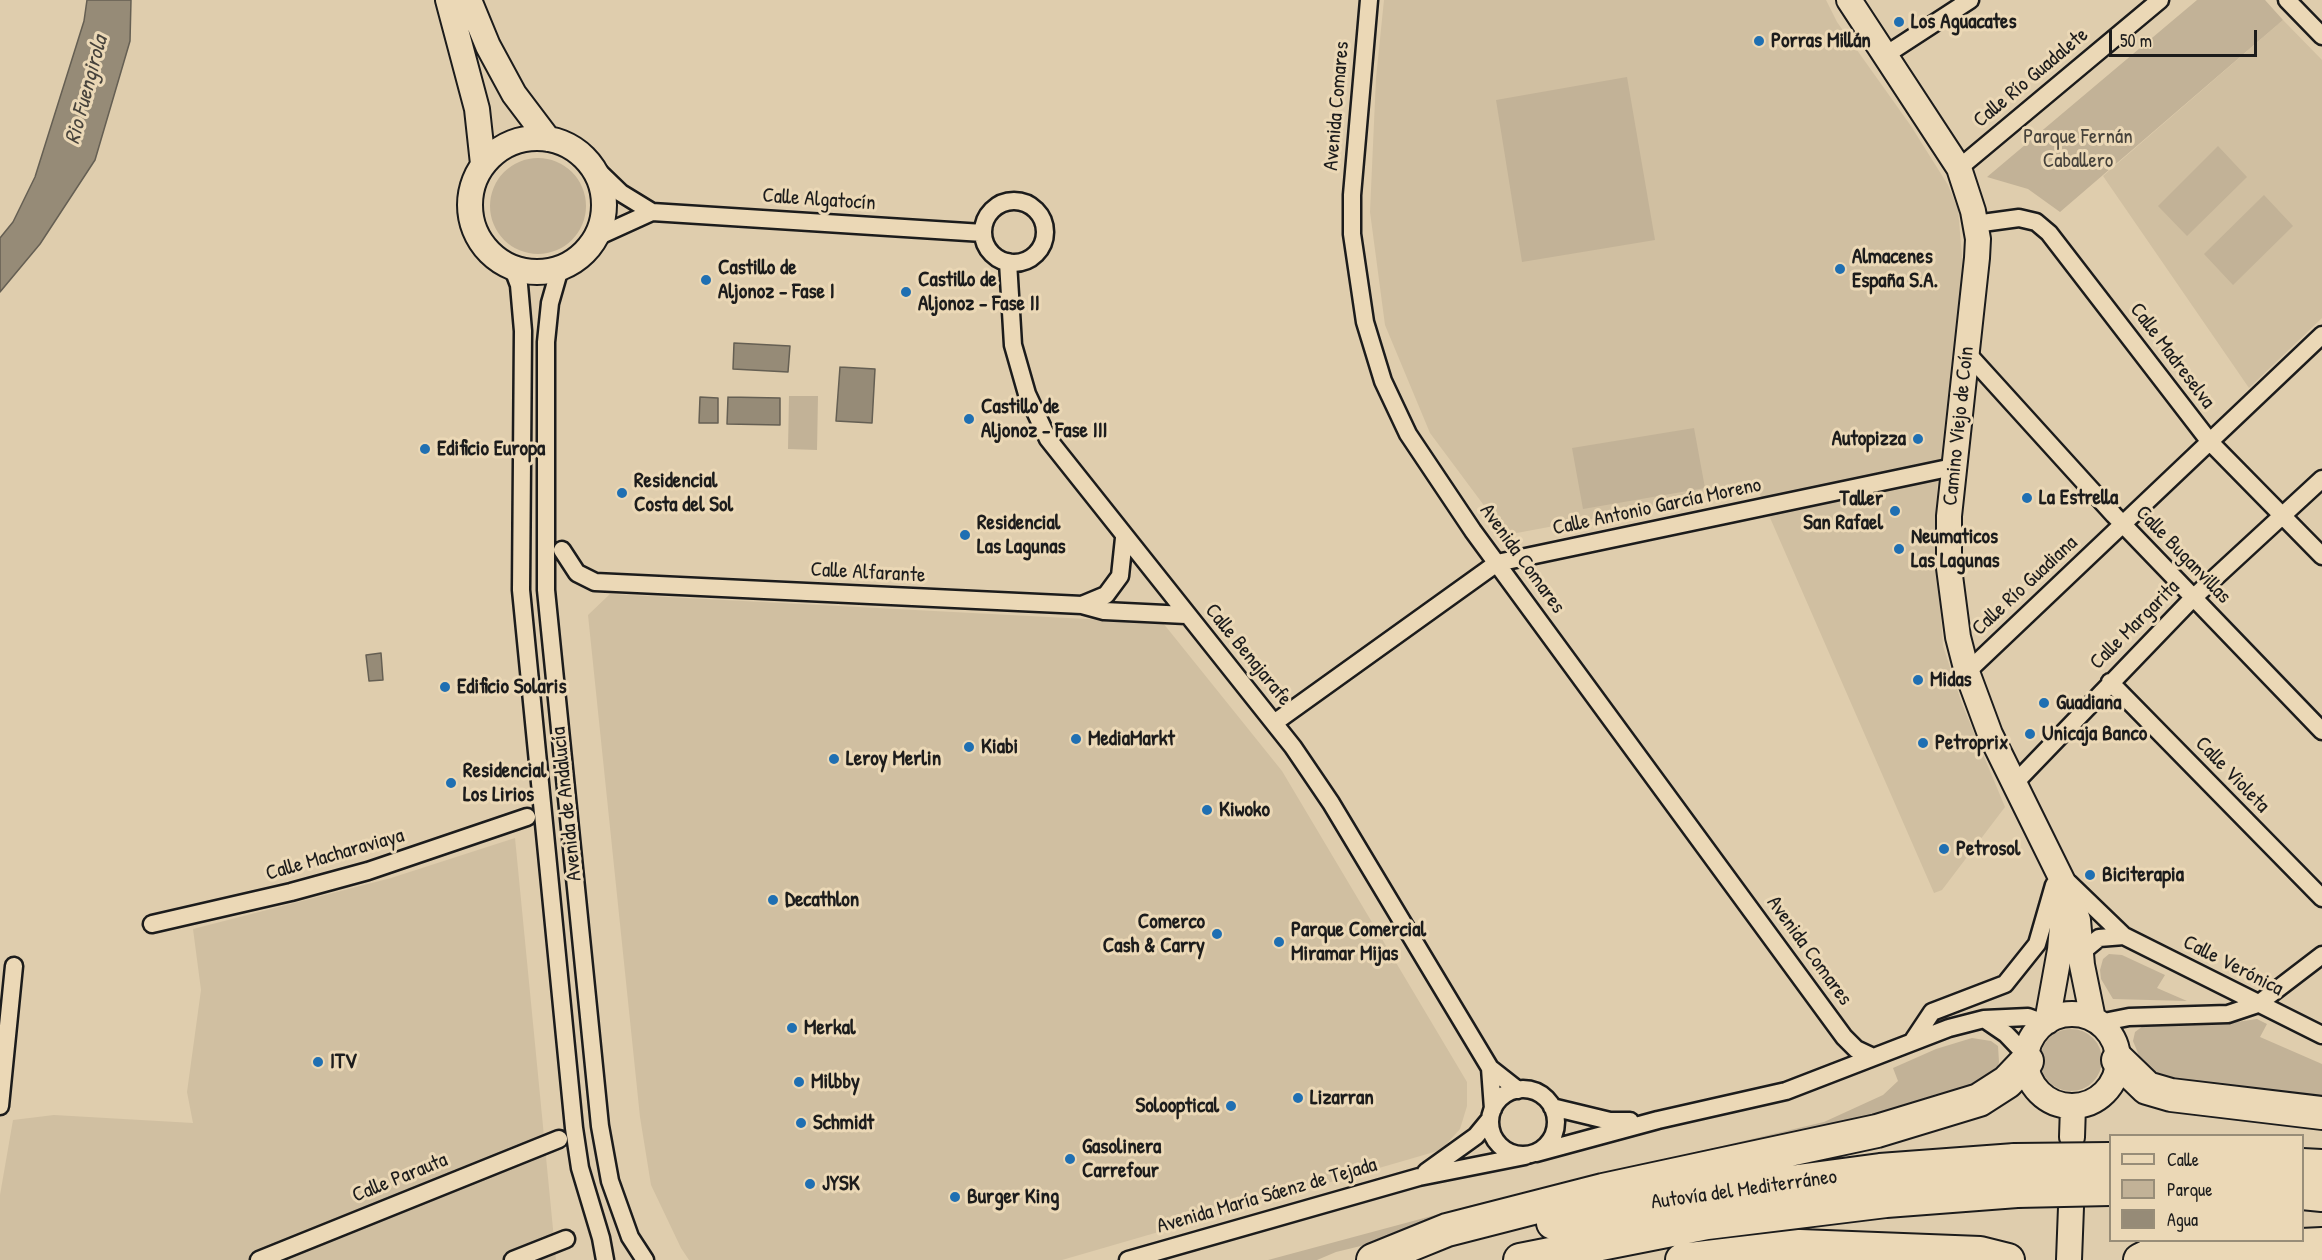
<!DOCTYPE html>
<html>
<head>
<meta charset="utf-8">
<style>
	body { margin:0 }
	#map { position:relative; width:2322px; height:1260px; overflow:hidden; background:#dfcdad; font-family:"Patrick Hand",sans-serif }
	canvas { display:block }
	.legend { position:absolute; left:2109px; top:1134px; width:195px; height:108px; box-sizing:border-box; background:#ebd8b6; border:2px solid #988d78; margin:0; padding:8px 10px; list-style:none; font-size:18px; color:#1c1c1c }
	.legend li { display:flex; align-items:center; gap:12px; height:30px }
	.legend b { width:30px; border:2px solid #988d78 }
	.scale { position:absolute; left:2109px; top:30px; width:148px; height:27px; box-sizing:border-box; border:3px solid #1c1c1c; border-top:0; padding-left:8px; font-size:18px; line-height:21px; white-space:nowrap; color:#1c1c1c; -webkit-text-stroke:4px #ebd8b6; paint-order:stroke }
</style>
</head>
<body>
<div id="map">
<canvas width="2322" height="1260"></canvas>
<ul class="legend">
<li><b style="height:8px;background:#ebd8b6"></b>Calle</li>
<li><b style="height:16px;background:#c2b297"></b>Parque</li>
<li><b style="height:16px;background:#968b77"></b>Agua</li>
</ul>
<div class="scale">50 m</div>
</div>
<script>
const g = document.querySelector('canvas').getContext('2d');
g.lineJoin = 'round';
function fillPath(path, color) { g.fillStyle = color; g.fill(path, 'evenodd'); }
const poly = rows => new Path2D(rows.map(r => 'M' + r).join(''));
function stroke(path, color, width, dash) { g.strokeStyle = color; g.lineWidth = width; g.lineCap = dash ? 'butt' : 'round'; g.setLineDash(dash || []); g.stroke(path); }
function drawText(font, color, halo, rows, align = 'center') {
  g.font = font + ' "Patrick Hand",sans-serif'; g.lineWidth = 6; g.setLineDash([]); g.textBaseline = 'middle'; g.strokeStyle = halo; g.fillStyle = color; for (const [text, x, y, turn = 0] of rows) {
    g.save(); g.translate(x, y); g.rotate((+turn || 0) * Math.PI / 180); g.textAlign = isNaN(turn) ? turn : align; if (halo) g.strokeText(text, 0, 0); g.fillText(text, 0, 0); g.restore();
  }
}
fillPath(poly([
	[1384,0,1826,0,1837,22,1911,126,1948,185,1958,209,1963,268,1937,491,1936,546,1943,646,1962,704,2005,807,1942,890,1934,893,1757,488,1506,535,1430,433,1385,325,1370,212,1376,78],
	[2283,20,2322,60,2322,318,2249,388,2103,176],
	[610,594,1163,623,1282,771,1467,1082,1467,1106,1460,1129,1441,1150,1062,1260,689,1260,681,1248,651,1185,640,1117,588,615],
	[515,838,556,1260,0,1260,0,1195,13,1120,54,1115,193,1123,187,1092,201,990,193,929,391,878]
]), '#d0bfa1');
fillPath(poly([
	[2197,0,2265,0,2283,20,2060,212,2028,189,1987,177],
	[1627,77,1655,240,1522,262,1496,100],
	[2218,146,2247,177,2187,236,2158,206],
	'490 206a48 48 0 1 1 96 0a48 48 0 1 1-96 0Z',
	[2264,195,2293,226,2233,285,2204,254],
	[789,396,818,396,817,450,788,449],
	[1694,428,1705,488,1583,509,1572,448],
	[2109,954,2122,955,2165,975,2157,988,2187,1001,2113,999,2101,979,2100,970,2103,959],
	[2257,1019,2267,1024,2260,1037,2322,1064,2322,1096,2177,1081,2153,1074,2144,1068,2133,1041,2135,1032,2143,1026,2223,1024],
	'2040 1060a31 31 0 1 1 62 0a31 31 0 1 1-62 0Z',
	[1972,1038,1991,1041,1998,1046,1999,1062,1997,1069,1974,1087,1908,1105,1847,1128,1336,1252,1317,1260,1268,1260,1480,1203,1824,1122,1883,1095,1898,1081,1893,1068,1936,1049]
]), '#c2b297');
const water = poly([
	[87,0,131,0,130,41,95,160,40,244,0,292,0,238,13,222,35,177,84,21,87,0],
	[734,343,790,346,788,372,733,369,734,343],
	[840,367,875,369,872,423,836,421,840,367],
	[700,397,718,398,718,423,699,423,700,397],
	[728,397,780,398,780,425,727,424,728,397],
	[381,653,383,680,369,681,366,655,381,653]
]);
fillPath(water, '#968b77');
stroke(water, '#655f53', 1.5);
const street = poly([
	[1369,0,1352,195,1352,234,1365,322,1383,381,1408,434,1473,531,1844,1037,1856,1049,1873,1057],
	[2287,0,2322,36],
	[1884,56,1970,0],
	[593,166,621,193,652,212,597,237],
	[1959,168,2160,0],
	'983 232a31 31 0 1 1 62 0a31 31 0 1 1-62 0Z',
	[652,212,983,233],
	[1975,224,2019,218,2036,222,2049,233,2210,442,2322,556],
	[1008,262,1013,345,1027,394,1048,439,1293,747,1331,803,1490,1068],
	[560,268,550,303,546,342,546,590,600,1126,610,1181,630,1237,645,1260],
	[513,269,519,285,523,331,521,590,574,1128,580,1168,601,1238,605,1260],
	[1967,353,2114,515,2322,731],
	[562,550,577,573,595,582,1082,605,1104,611,1186,615],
	[1082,605,1106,595,1120,576,1124,538],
	[1967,672,2322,335],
	[2110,682,2322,898],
	[1274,723,1497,563,1953,467],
	[2013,785,2193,598,2322,479],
	[2069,883,2124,936,2322,1035],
	[152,924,291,892,368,871,527,817],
	[2082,952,2099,938,2124,936],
	[1984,1019,2006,1034,2027,1056],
	[2099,1023,2129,1017,2228,1014,2258,1004,2322,955],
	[1912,1042,1932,1012,2005,984,2037,944,2054,885],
	'1490 1122a33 33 0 1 1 66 0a33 33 0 1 1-66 0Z',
	[0,1106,14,966],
	[1552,1107,1610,1121,1630,1121],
	[1493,1109,1490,1068,1518,1090],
	[1536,1153,1658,1120,1786,1091,1949,1028,1984,1019,2028,1017,2044,1023],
	[1426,1172,1476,1136,1490,1119],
	[259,1260,559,1139],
	[513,1260,566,1239],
	[1128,1260,1419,1177,1525,1156]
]);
const secondary = poly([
	[448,0,477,109,483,164],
	[469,0,488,46,514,94,548,139],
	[1849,0,1959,168,1973,211,1978,239,1977,258,1949,516,1949,568,1958,637,1967,672,1990,734,2070,896,2078,920,2082,965,2093,1019],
	'470 205a67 67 0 1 1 134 0a67 67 0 1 1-134 0Z',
	'2026 1060a46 46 0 1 1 92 0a46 46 0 1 1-92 0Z',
	[2047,1022,2060,950,2062,926,2059,893],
	[2072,1137,2073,1106],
	[2069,1260,2071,1207]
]);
const highway = poly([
	[2118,1060,2147,1088,2171,1095,2322,1113],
	[2302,1165,2322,1166],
	[2302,1193,2322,1195],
	[1553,1223,1686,1196,1880,1170,2015,1160],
	[1373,1260,1447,1230,1603,1190,1877,1131,1979,1100,2007,1082,2027,1061],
	[1520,1260,1707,1223,1886,1201,2017,1191],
	[1682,1260,1800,1246,1980,1253,2008,1260],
	[2140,1260,2156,1252,2322,1244]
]);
stroke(street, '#1c1c1c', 21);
stroke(secondary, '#1c1c1c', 28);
stroke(highway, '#1c1c1c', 36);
stroke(street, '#ebd8b6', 16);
stroke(secondary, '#ebd8b6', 24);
stroke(highway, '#ebd8b6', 32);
const highwayBridge = poly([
	[2015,1160,2110,1159],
	[2017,1191,2110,1189]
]);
stroke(highwayBridge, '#1c1c1c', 36, []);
stroke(highwayBridge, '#ebd8b6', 32);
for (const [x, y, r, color] of [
	[1899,22,6,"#1f6fb2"],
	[1759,41,6,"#1f6fb2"],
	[1840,269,6,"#1f6fb2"],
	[706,280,6,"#1f6fb2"],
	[906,292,6,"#1f6fb2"],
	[969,419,6,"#1f6fb2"],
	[1918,439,6,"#1f6fb2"],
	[425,449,6,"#1f6fb2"],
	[622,493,6,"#1f6fb2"],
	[2027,498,6,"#1f6fb2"],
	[1895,511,6,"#1f6fb2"],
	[965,535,6,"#1f6fb2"],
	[1899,549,6,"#1f6fb2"],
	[1918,680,6,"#1f6fb2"],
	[445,687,6,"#1f6fb2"],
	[2044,703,6,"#1f6fb2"],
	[2030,734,6,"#1f6fb2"],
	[1076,739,6,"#1f6fb2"],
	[1923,743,6,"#1f6fb2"],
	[969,747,6,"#1f6fb2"],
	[834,759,6,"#1f6fb2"],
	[451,783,6,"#1f6fb2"],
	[1207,810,6,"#1f6fb2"],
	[1944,849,6,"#1f6fb2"],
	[2090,875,6,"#1f6fb2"],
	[773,900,6,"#1f6fb2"],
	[1217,934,6,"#1f6fb2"],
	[1279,942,6,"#1f6fb2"],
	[792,1028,6,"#1f6fb2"],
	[318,1062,6,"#1f6fb2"],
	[799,1082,6,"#1f6fb2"],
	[1298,1098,6,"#1f6fb2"],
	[1231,1106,6,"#1f6fb2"],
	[801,1123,6,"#1f6fb2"],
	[1070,1159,6,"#1f6fb2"],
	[810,1184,6,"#1f6fb2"],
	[955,1197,6,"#1f6fb2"]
]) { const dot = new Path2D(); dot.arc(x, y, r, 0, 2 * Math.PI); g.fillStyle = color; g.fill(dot); stroke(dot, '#ebd8b6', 2); }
drawText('bold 21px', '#1c1c1c', '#ebd8b6', [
	["Los Aguacates",1911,22],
	["Porras Millán",1771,41],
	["Almacenes",1852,257],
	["España S.A.",1852,281],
	["Castillo de",718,268],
	["Aljonoz - Fase I",718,292],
	["Castillo de",918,280],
	["Aljonoz - Fase II",918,304],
	["Castillo de",981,407],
	["Aljonoz - Fase III",981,431],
	["Autopizza",1906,439,"right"],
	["Edificio Europa",437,449],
	["Residencial",634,481],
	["Costa del Sol",634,505],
	["La Estrella",2039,498],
	["Taller",1883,499,"right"],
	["San Rafael",1883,523,"right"],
	["Residencial",977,523],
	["Las Lagunas",977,547],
	["Neumaticos",1911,537],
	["Las Lagunas",1911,561],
	["Midas",1930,680],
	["Edificio Solaris",457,687],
	["Guadiana",2056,703],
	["Unicaja Banco",2042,734],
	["MediaMarkt",1088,739],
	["Petroprix",1935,743],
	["Kiabi",981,747],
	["Leroy Merlin",846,759],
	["Residencial",463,771],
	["Los Lirios",463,795],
	["Kiwoko",1219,810],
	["Petrosol",1956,849],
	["Biciterapia",2102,875],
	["Decathlon",785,900],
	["Comerco",1205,922,"right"],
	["Cash & Carry",1205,946,"right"],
	["Parque Comercial",1291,930],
	["Miramar Mijas",1291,954],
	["Merkal",804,1028],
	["ITV",330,1062],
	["Milbby",811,1082],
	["Lizarran",1310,1098],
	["Solooptical",1219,1106,"right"],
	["Schmidt",813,1123],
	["Gasolinera",1082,1147],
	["Carrefour",1082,1171],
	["JYSK",822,1184],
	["Burger King",967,1197]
], 'left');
drawText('21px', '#1c1c1c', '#ebd8b6', [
	["Calle Río Guadalete",2031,78,-40],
	["Avenida Comares",1337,106,-85],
	["Calle Algatocín",819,200,4],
	["Calle Madreselva",2172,356,53],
	["Camino Viejo de Coín",1959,426,-84],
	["Calle Antonio García Moreno",1657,507,-12],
	["Calle Buganvillas",2183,555,46],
	["Avenida Comares",1522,559,54],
	["Calle Alfarante",868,573,3],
	["Calle Río Guadiana",2025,586,-43],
	["Calle Margarita",2135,625,-45],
	["Calle Benajarafe",1248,655,51],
	["Calle Violeta",2232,775,46],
	["Avenida de Andalucía",567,804,-96],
	["Calle Macharaviaya",335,855,-16],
	["Avenida Comares",1809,951,54],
	["Calle Verónica",2233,966,27],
	["Calle Parauta",400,1178,-22],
	["Autovía del Mediterráneo",1744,1190,-8],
	["Avenida María Sáenz de Tejada",1267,1196,-16]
]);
drawText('21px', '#46423b', '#ebd8b6', [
	["Parque Fernán",2078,137],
	["Caballero",2078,161]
]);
drawText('italic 22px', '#47433c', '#ebd8b6', [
	["Rio Fuengirola",87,90,-75]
]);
</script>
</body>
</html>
